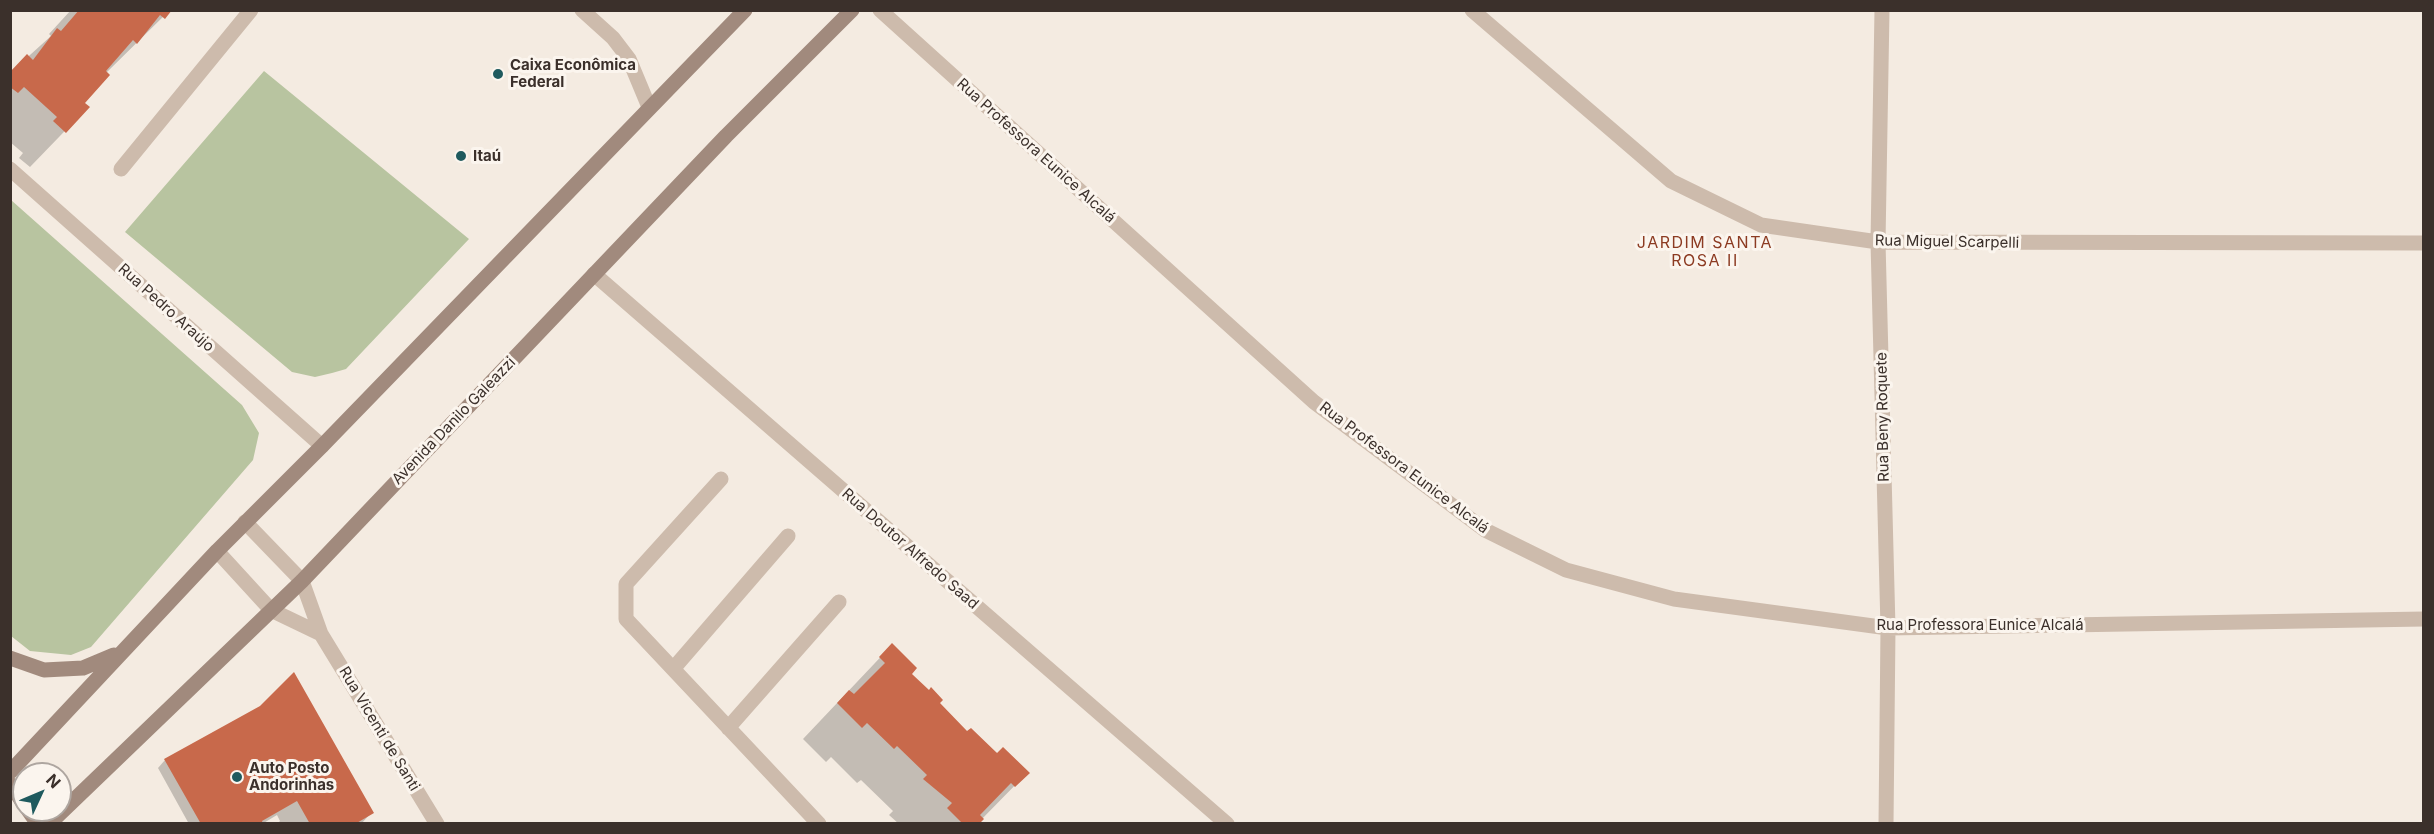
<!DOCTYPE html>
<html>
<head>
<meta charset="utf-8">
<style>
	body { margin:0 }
	#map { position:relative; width:2434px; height:834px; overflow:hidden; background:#f4ebe1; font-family:Inter,sans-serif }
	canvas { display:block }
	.frame { position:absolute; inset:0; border:12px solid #3b302b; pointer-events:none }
	.north { position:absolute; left:12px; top:762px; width:60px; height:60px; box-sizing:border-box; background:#fbf5ee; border:2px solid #aea6a0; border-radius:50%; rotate:46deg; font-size:16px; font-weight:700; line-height:24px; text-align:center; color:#3b302b }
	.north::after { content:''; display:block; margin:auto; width:21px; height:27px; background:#1f5a5e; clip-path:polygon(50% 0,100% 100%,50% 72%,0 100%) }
</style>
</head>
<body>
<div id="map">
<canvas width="2434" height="834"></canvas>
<div class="frame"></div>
<div class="north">N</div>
</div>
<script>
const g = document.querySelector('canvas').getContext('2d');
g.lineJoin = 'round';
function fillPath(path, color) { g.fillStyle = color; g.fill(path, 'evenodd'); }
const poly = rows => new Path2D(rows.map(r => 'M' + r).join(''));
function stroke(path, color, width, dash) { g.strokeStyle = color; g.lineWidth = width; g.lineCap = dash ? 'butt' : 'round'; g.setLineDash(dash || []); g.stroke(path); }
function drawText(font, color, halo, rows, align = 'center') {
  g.font = font + ' Inter,sans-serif'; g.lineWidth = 6; g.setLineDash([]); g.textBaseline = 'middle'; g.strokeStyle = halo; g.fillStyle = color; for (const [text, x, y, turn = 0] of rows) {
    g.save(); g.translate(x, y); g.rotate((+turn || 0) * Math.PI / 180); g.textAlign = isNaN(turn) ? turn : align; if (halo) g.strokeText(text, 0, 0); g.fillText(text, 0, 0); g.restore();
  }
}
fillPath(poly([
	[264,71,469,239,346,369,332,373,315,377,292,372,125,232],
	[11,200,242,405,259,433,253,460,91,647,71,655,30,651,11,636]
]), '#b8c4a0');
fillPath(poly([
	[71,10,170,10,106,73,83,103,88,107,30,167,19,158,23,153,10,142,10,73,51,36,49,34],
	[892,645,910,674,967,733,1027,773,977,824,899,824,889,815,893,811,861,780,857,783,831,757,826,762,803,739],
	[165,760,372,812,361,824,277,824,280,821,277,815,262,824,189,824,158,768]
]), '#0003');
fillPath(poly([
	[79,10,172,10,165,19,160,15,137,44,133,40,106,71,110,75,85,103,90,107,66,133,53,121,57,117,24,87,18,93,10,87,10,72,27,54,33,60,57,28,61,31],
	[892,643,917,668,912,674,929,690,931,687,943,700,940,703,967,731,971,728,997,753,1003,747,1030,773,1015,787,1011,783,980,815,984,819,979,824,963,824,947,808,952,803,923,779,927,775,897,746,894,749,867,723,862,728,837,703,849,690,854,694,885,663,879,657],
	[294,672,374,813,355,824,310,824,297,801,262,821,263,824,201,824,164,759,260,706]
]), '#c8694b');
stroke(poly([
	[121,169,251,10],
	[721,479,626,584,626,619,819,824],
	[673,669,788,536],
	[728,728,839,602]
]), '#cdbbac', 15);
stroke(poly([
	[582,10,613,38,629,59,649,107],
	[880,10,1314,402,1485,530,1566,570,1674,599,1888,628,2424,619],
	[1472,10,1671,181,1761,225,1878,242,2424,243],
	[1882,10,1878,242,1888,628,1886,824],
	[10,169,322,446],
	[594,274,1227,824],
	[245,522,302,581,321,634,437,824],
	[217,551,271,610,321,634]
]), '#cdbbac', 15);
stroke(poly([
	[10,658,44,670,83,668,114,655],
	[10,772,217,551,322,446,745,10],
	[10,784,24,804],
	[28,810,38,824],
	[49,824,302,581,726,136,852,10]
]), '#a18a7d', 15);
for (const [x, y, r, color] of [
	[498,74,6,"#1f5a5e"],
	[461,156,6,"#1f5a5e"],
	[237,777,6,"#1f5a5e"]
]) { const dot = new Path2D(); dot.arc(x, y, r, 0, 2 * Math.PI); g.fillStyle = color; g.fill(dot); stroke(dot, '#fbf5ee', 2); }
drawText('bold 15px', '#3b302b', '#fbf5ee', [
	["Caixa Econômica",510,65],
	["Federal",510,82],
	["Itaú",473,156],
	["Auto Posto",249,768],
	["Andorinhas",249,785]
], 'left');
drawText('15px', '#3b302b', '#fbf5ee', [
	["Rua Professora Eunice Alcalá",1036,151,42],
	["Rua Miguel Scarpelli",1947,242,1],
	["Rua Pedro Araújo",166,308,42],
	["Rua Beny Roquete",1883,417,-91],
	["Avenida Danilo Galeazzi",454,421,-46],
	["Rua Professora Eunice Alcalá",1404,468,37],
	["Rua Doutor Alfredo Saad",910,549,41],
	["Rua Professora Eunice Alcalá",1980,625],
	["Rua Vicenti de Santi",379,729,59]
]);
g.letterSpacing = '1.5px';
drawText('16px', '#8c3b22', '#fbf5ee', [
	["JARDIM SANTA",1705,243],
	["ROSA II",1705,261]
]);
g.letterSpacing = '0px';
</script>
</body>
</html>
